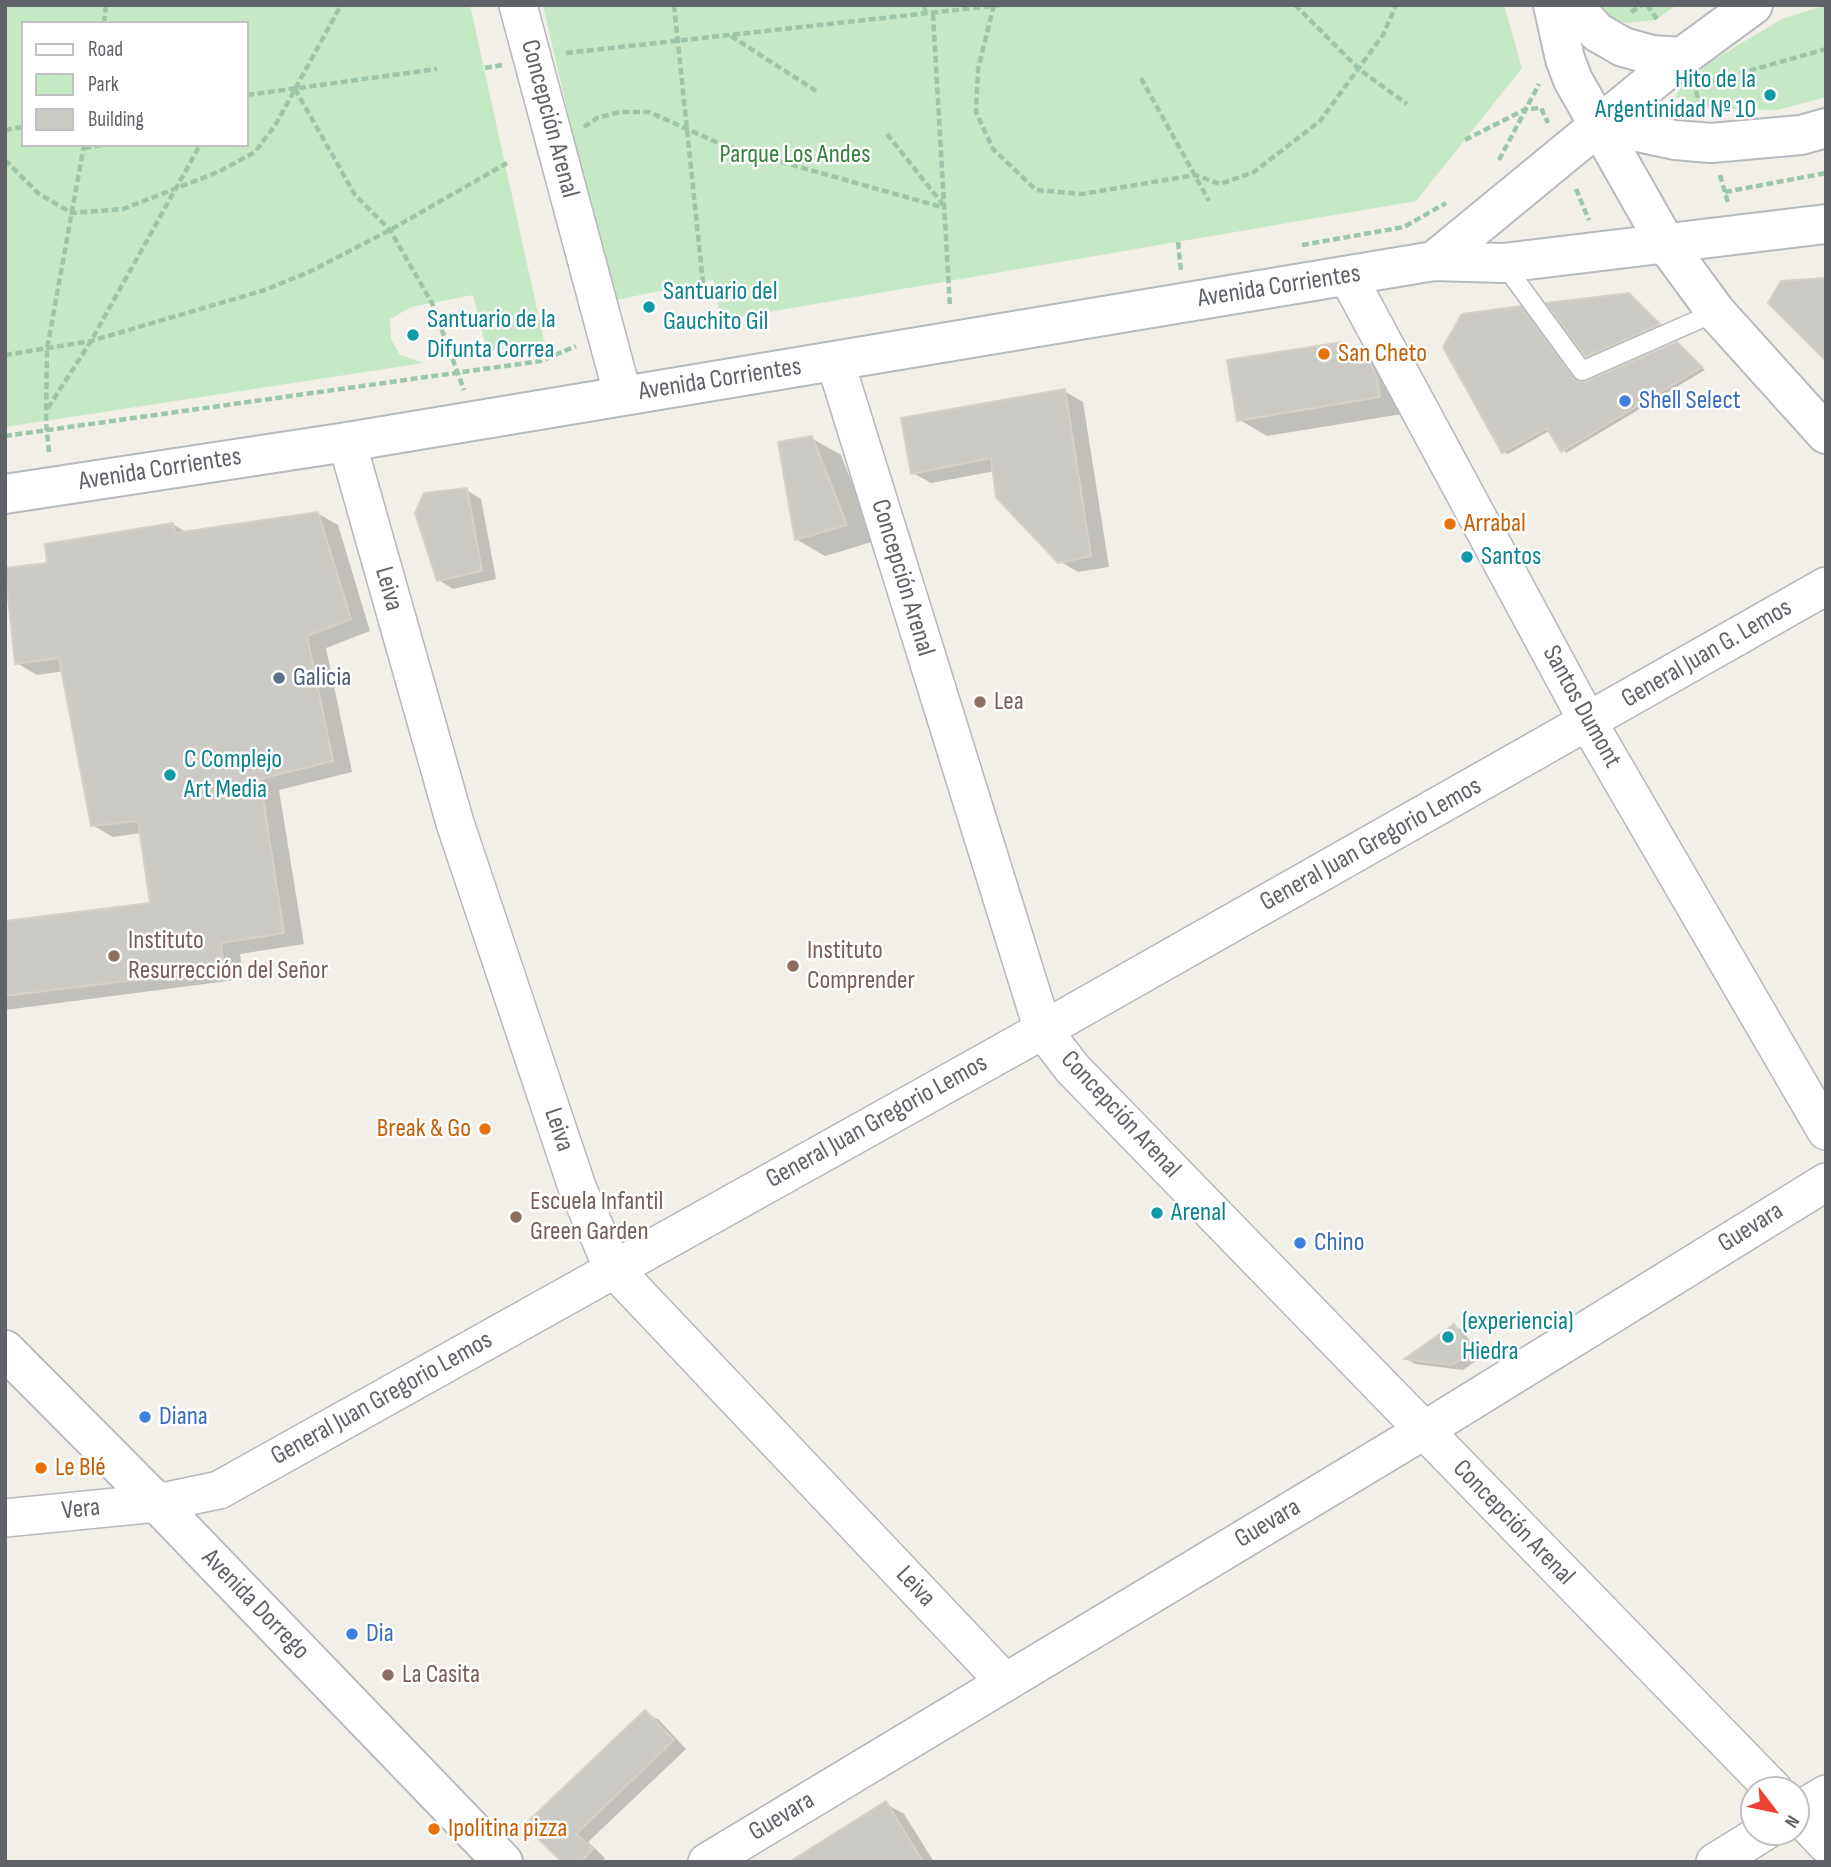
<!DOCTYPE html>
<html>
<head>
<meta charset="utf-8">
<style>
	body { margin:0 }
	#map { position:relative; width:1831px; height:1867px; overflow:hidden; background:#f1efe8; font-family:"Sofia Sans Condensed",sans-serif }
	canvas { display:block }
	.frame { position:absolute; inset:0; border:7px solid #5f6368; pointer-events:none }
	.legend { position:absolute; left:21px; top:21px; width:228px; height:126px; box-sizing:border-box; background:#fff; border:2px solid #bfc1c3; margin:0; padding:9px 12px; list-style:none; font-size:21px; color:#5f6368 }
	.legend li { display:flex; align-items:center; gap:14px; height:35px }
	.legend b { width:35px; border:2px solid #bfc1c3 }
	.north { position:absolute; left:1740px; top:1776px; width:70px; height:70px; box-sizing:border-box; background:#fff; border:2px solid #bfc1c3; border-radius:50%; rotate:122deg; font-size:19px; font-weight:700; line-height:28px; text-align:center; color:#5f6368 }
	.north::after { content:''; display:block; margin:auto; width:24px; height:32px; background:#ea4335; clip-path:polygon(50% 0,100% 100%,50% 72%,0 100%) }
</style>
</head>
<body>
<div id="map">
<canvas width="1831" height="1867"></canvas>
<div class="frame"></div>
<ul class="legend">
<li><b style="height:9px;background:#fff"></b>Road</li>
<li><b style="height:19px;background:#c5e8c5"></b>Park</li>
<li><b style="height:19px;background:#cccac5"></b>Building</li>
</ul>
<div class="north">N</div>
</div>
<script>
const g = document.querySelector('canvas').getContext('2d');
g.lineJoin = 'round';
function fillPath(path, color) { g.fillStyle = color; g.fill(path, 'evenodd'); }
const poly = rows => new Path2D(rows.map(r => 'M' + r).join(''));
function stroke(path, color, width, dash) { g.strokeStyle = color; g.lineWidth = width; g.lineCap = dash ? 'butt' : 'round'; g.setLineDash(dash || []); g.stroke(path); }
function drawText(font, color, halo, rows, align = 'center') {
  g.font = font + ' "Sofia Sans Condensed",sans-serif'; g.lineWidth = 5; g.setLineDash([]); g.textBaseline = 'middle'; g.strokeStyle = halo; g.fillStyle = color; for (const [text, x, y, turn = 0] of rows) {
    g.save(); g.translate(x, y); g.rotate((+turn || 0) * Math.PI / 180); g.textAlign = isNaN(turn) ? turn : align; if (halo) g.strokeText(text, 0, 0); g.fillText(text, 0, 0); g.restore();
  }
}
fillPath(poly([
	[5,5,470,5,544,341,487,352,473,295,411,307,390,319,391,339,400,355,424,363,5,427],
	[23,23,247,23,247,145,23,145],
	[543,5,1504,5,1522,68,1416,201,721,320,713,280,611,301],
	[1602,5,1677,5,1655,20,1627,23,1612,19],
	[1826,5,1826,97,1777,110,1711,108,1675,97,1685,80,1708,63,1782,19]
]), '#c5e8c5');
fillPath(poly([
	[1633,297,1662,327,1591,358,1587,356],
	[1520,308,1581,384,1677,344,1705,370,1566,453,1551,430,1508,454,1503,452],
	[1343,344,1373,361,1408,413,1267,436,1238,419],
	[1064,391,1083,402,1109,567,1078,572,1059,561,995,471,931,483,913,473],
	[811,438,841,455,875,541,825,556,796,539],
	[466,490,481,499,496,579,453,589,439,580],
	[317,513,338,525,370,631,326,648,352,772,279,790,304,944,240,954,243,979,5,1010,5,923,152,904,141,833,113,837,92,825,64,671,37,675,17,663,5,570,49,564,173,524,187,533],
	[1454,1326,1464,1331,1479,1359,1463,1370,1415,1364,1407,1359],
	[645,1712,659,1720,686,1749,588,1842,605,1858,602,1862,564,1862,526,1825],
	[886,1804,904,1814,934,1862,793,1862]
]), '#0003');
const building = poly([
	[1826,278,1826,361,1768,303,1781,281,1826,278],
	[1629,293,1660,324,1586,357,1546,303,1629,293],
	[1521,306,1577,381,1587,381,1677,342,1702,367,1561,452,1547,428,1502,453,1443,347,1462,314,1521,306],
	[1343,342,1367,357,1377,378,1380,397,1237,421,1227,360,1343,342],
	[1065,389,1091,556,1058,563,996,497,991,458,911,474,901,418,1065,389],
	[812,436,847,525,795,540,778,442,812,436],
	[467,488,482,571,437,581,415,513,424,493,467,488],
	[318,512,351,619,307,636,333,761,260,779,284,933,221,943,224,969,5,996,5,921,150,903,138,821,91,826,59,658,15,664,5,568,47,563,45,544,173,523,175,533,318,512],
	[1454,1324,1471,1354,1452,1365,1404,1359,1454,1324],
	[645,1710,674,1740,576,1834,593,1849,581,1862,562,1862,524,1825,645,1710],
	[886,1801,923,1862,789,1862,886,1801]
]);
fillPath(building, '#cccac5');
stroke(building, '#d6d1c6', 2);
const lane = poly([
	[1503,263,1582,371,1716,312]
]);
const street = poly([
	[518,5,623,396],
	[1348,277,1588,722,1826,1131],
	[835,361,1043,1030,1072,1068,1774,1790],
	[347,442,455,823,577,1187,613,1268,1005,1682],
	[5,1518,157,1503,219,1490,1043,1030,1826,586],
	[1796,1812,1826,1844],
	[1796,1812,1826,1794],
	[707,1862,1423,1431,1826,1182],
	[1715,1862,1764,1832]
]);
const secondary = poly([
	[1553,5,1565,59,1573,80,1666,244,1716,312,1826,434],
	[1573,5,1597,32,1623,47,1652,55,1682,57],
	[1600,124,1675,140,1711,143,1801,135,1826,128],
	[1434,261,1682,57,1753,5],
	[5,494,347,442,1434,261,1503,263,1826,224],
	[5,1350,157,1503,503,1862]
]);
stroke(lane, '#b5b8bc', 21);
stroke(street, '#b5b8bc', 40);
stroke(secondary, '#b6babf', 42);
stroke(poly([
	[674,5,703,283],
	[924,5,926,15],
	[994,5,978,69,976,112,993,149,1036,190,1082,194,1195,175,1220,184,1254,172,1320,121,1383,35,1396,5],
	[1295,5,1360,70,1407,104],
	[1647,5,1657,19],
	[1631,12,1642,5],
	[933,14,950,307],
	[104,23,106,5],
	[731,36,816,91],
	[566,53,1001,5],
	[485,68,502,65],
	[1141,78,1209,201],
	[1709,82,1826,49],
	[295,89,355,195,390,230,432,303,464,390],
	[1696,91,1701,109],
	[247,95,437,69],
	[584,127,597,118,620,112,649,112,725,146,945,208],
	[5,130,23,127],
	[887,134,945,207],
	[1465,140,1526,109,1541,108,1548,123],
	[84,148,102,145],
	[5,160,39,194,72,213,123,209,218,172,255,152,276,124,341,5],
	[1499,160,1539,84],
	[1720,175,1728,203],
	[1576,189,1589,220],
	[1725,192,1826,173],
	[1178,242,1181,271],
	[1302,245,1404,227,1446,203],
	[5,355,91,341,265,290,311,271,390,230,507,163],
	[48,408,91,341,200,145],
	[5,436,541,361,576,346],
	[49,452,46,422,47,349,84,145]
]), '#9cc7a9', 4.5, [7, 3.5]);
stroke(lane, '#fff', 18);
stroke(street, '#fff', 37);
stroke(secondary, '#fff', 38);
for (const [x, y, r, color] of [
	[1770,95,7,"#0f9aa8"],
	[649,307,7,"#0f9aa8"],
	[413,335,7,"#0f9aa8"],
	[1324,354,7,"#e8710a"],
	[1625,401,7,"#3f7fe0"],
	[1450,524,7,"#e8710a"],
	[1467,557,7,"#0f9aa8"],
	[279,678,7,"#5c6f8a"],
	[980,702,7,"#8d6e63"],
	[170,775,7,"#0f9aa8"],
	[114,956,7,"#8d6e63"],
	[793,966,7,"#8d6e63"],
	[485,1129,7,"#e8710a"],
	[1157,1213,7,"#0f9aa8"],
	[516,1217,7,"#8d6e63"],
	[1300,1243,7,"#3f7fe0"],
	[1448,1337,7,"#0f9aa8"],
	[145,1417,7,"#3f7fe0"],
	[41,1468,7,"#e8710a"],
	[352,1634,7,"#3f7fe0"],
	[388,1675,7,"#8d6e63"],
	[434,1829,7,"#e8710a"]
]) { const dot = new Path2D(); dot.arc(x, y, r, 0, 2 * Math.PI); g.fillStyle = color; g.fill(dot); stroke(dot, '#fff', 2.5); }
drawText('26px', '#0d838f', '#fff', [
	["Hito de la",1756,80,"right"],
	["Argentinidad Nº 10",1756,110,"right"],
	["Santuario del",663,292],
	["Gauchito Gil",663,322],
	["Santuario de la",427,320],
	["Difunta Correa",427,350],
	["Santos",1481,557],
	["C Complejo",184,760],
	["Art Media",184,790],
	["Arenal",1171,1213],
	["(experiencia)",1462,1322],
	["Hiedra",1462,1352]
], 'left');
drawText('26px', '#5f6368', '#fff', [
	["Concepción Arenal",549,119,75],
	["Avenida Corrientes",1279,287,-9],
	["Avenida Corrientes",720,380,-9],
	["Avenida Corrientes",160,470,-9],
	["Concepción Arenal",902,578,73],
	["Leiva",388,589,74],
	["General Juan G. Lemos",1707,654,-30],
	["Santos Dumont",1581,707,61],
	["General Juan Gregorio Lemos",1371,845,-29],
	["Concepción Arenal",1120,1115,47],
	["General Juan Gregorio Lemos",877,1122,-29],
	["Leiva",558,1130,71],
	["Guevara",1751,1228,-32],
	["General Juan Gregorio Lemos",382,1399,-29],
	["Vera",81,1510,-6],
	["Concepción Arenal",1513,1523,46],
	["Guevara",1268,1524,-31],
	["Leiva",915,1587,47],
	["Avenida Dorrego",255,1605,46],
	["Guevara",782,1817,-31]
]);
drawText('26px', '#348238', '#fff', [
	["Parque Los Andes",795,155]
]);
drawText('26px', '#c56008', '#fff', [
	["San Cheto",1338,354],
	["Arrabal",1464,524],
	["Break & Go",471,1129,"right"],
	["Le Blé",55,1468],
	["Ipolitina pizza",448,1829]
], 'left');
drawText('26px', '#366cbe', '#fff', [
	["Shell Select",1639,401],
	["Chino",1314,1243],
	["Diana",159,1417],
	["Dia",366,1634]
], 'left');
drawText('26px', '#4e5e75', '#fff', [
	["Galicia",293,678]
], 'left');
drawText('26px', '#785e54', '#fff', [
	["Lea",994,702],
	["Instituto",128,941],
	["Resurrección del Señor",128,971],
	["Instituto",807,951],
	["Comprender",807,981],
	["Escuela Infantil",530,1202],
	["Green Garden",530,1232],
	["La Casita",402,1675]
], 'left');
</script>
</body>
</html>
